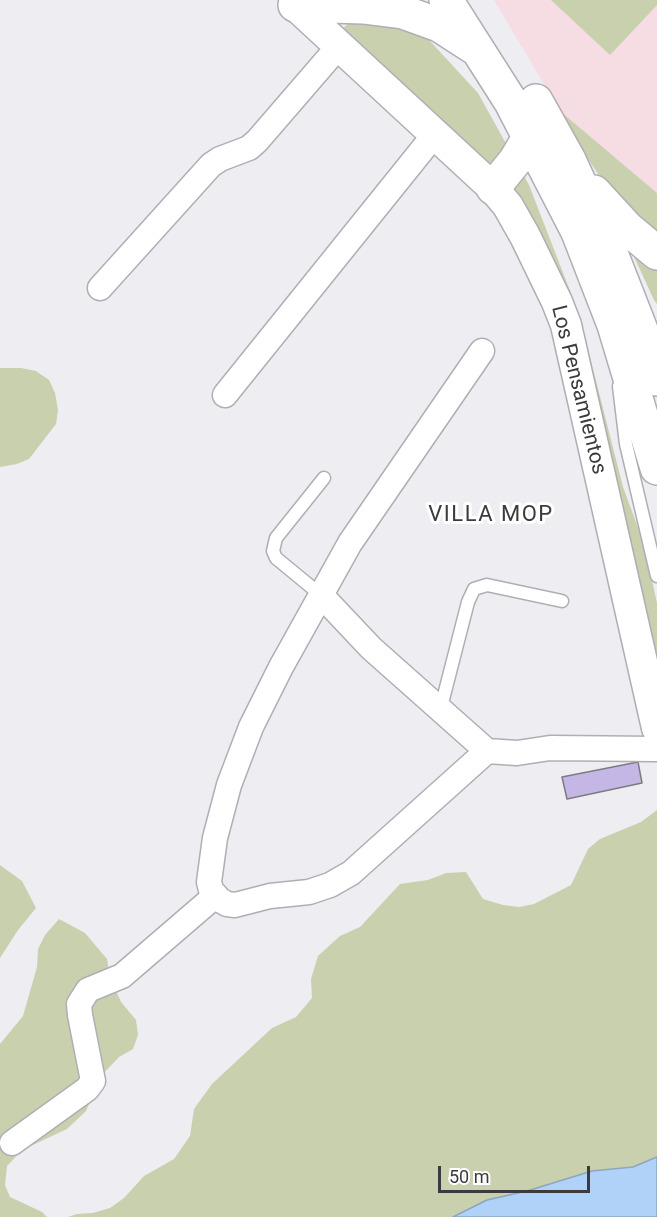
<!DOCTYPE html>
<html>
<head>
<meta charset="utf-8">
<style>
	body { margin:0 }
	#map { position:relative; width:657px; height:1217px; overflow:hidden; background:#eeedf2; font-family:Roboto,sans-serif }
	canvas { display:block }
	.scale { position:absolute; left:438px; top:1166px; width:152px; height:27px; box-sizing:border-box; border:3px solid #3b3b3d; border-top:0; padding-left:8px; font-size:18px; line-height:21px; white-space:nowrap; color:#3b3b3d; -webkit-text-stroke:4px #fff; paint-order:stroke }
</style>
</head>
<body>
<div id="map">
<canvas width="657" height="1217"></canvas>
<div class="scale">50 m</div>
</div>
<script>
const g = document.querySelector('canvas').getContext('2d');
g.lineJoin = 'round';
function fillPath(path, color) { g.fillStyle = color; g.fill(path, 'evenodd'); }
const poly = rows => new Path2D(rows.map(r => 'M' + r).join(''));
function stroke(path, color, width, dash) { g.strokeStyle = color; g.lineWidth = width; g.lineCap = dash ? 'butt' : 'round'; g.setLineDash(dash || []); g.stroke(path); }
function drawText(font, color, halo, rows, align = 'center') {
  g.font = font + ' Roboto,sans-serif'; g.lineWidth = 6; g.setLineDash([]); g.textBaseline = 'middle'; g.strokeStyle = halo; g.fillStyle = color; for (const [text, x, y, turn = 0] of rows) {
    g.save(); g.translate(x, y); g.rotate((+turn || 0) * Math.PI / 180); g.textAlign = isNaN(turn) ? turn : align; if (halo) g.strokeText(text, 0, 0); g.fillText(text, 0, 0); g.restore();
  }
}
fillPath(poly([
	[494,0,657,0,657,193,560,111]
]), '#f6dce3');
fillPath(poly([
	[551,0,657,0,657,5,610,55],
	[363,23,383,24,416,32,429,40,478,93,529,185,579,314,623,487,644,544,657,603,657,668,509,183,343,33,343,28,348,24],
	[560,111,657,193,657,245,625,214,586,156],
	[624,235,657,258,657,304,654,300],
	[0,368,21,368,36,371,49,380,55,393,58,410,56,424,29,459,17,464,0,467],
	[657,810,657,1157,633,1167,592,1171,527,1191,487,1200,453,1217,68,1217,77,1214,93,1213,110,1208,124,1198,144,1176,174,1159,190,1136,194,1109,212,1084,272,1028,296,1017,312,998,311,979,318,956,340,936,360,927,400,884,428,880,446,873,466,872,483,899,503,905,519,907,534,904,571,885,588,849,600,839,641,822],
	[0,865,22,881,36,908,18,930,0,958],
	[59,919,85,933,107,959,110,977,121,1002,136,1020,138,1035,133,1049,119,1057,101,1076,86,1111,67,1129,22,1150,7,1166,5,1185,10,1197,42,1212,47,1217,0,1217,0,1044,23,1016,37,967,38,949,45,935]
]), '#c8d0ae');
const water = poly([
	[657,1157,657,1217,453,1217,487,1200,527,1191,592,1171,633,1167,657,1157]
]);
fillPath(water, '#b1d2f8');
stroke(water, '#8ea5c0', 1.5);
const building = poly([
	[638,762,642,783,567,799,562,777,638,762]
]);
fillPath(building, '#c5b7e5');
stroke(building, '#7d7b80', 1.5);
const service = poly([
	[619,386,626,444,657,576],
	[321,595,276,558,273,551,276,538,324,478],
	[440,711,468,602,474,589,487,585,562,601]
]);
const minor = poly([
	[100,288,211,165,220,159,249,148,257,141,339,46],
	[482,351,350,543,281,667,251,727,229,785,215,838,209,882,211,890,220,900,227,904,235,905,270,896,309,892,330,885,351,873,487,751,517,753,550,748,657,749],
	[225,395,435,134],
	[321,595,371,648,487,751],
	[12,1143,87,1089,93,1081,80,1015,79,1004,88,990,122,976,215,896]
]);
const tertiary = poly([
	[295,5,493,188,508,206,525,236,557,302,566,325,657,728]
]);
const trunk = poly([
	[446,0,511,102,578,232,614,325,657,468],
	[295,5,363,7,403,12,439,25,473,47],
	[536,101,569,160,607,243,641,330,657,379],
	[493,188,515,161,530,136],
	[594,192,627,228,657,253]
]);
stroke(service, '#b0aeb4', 15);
stroke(minor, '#b0aeb4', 27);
stroke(tertiary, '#b0aeb4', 33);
stroke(trunk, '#b0aeb4', 36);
stroke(service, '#fff', 12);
stroke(minor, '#fff', 24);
stroke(tertiary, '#fff', 30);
stroke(trunk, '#fff', 33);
drawText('21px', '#3b3b3d', '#fff', [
	["Los Pensamientos",578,390,76]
]);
g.letterSpacing = '1.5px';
drawText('22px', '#3b3b3d', '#fff', [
	["VILLA MOP",491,515]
]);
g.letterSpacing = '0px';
</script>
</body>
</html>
